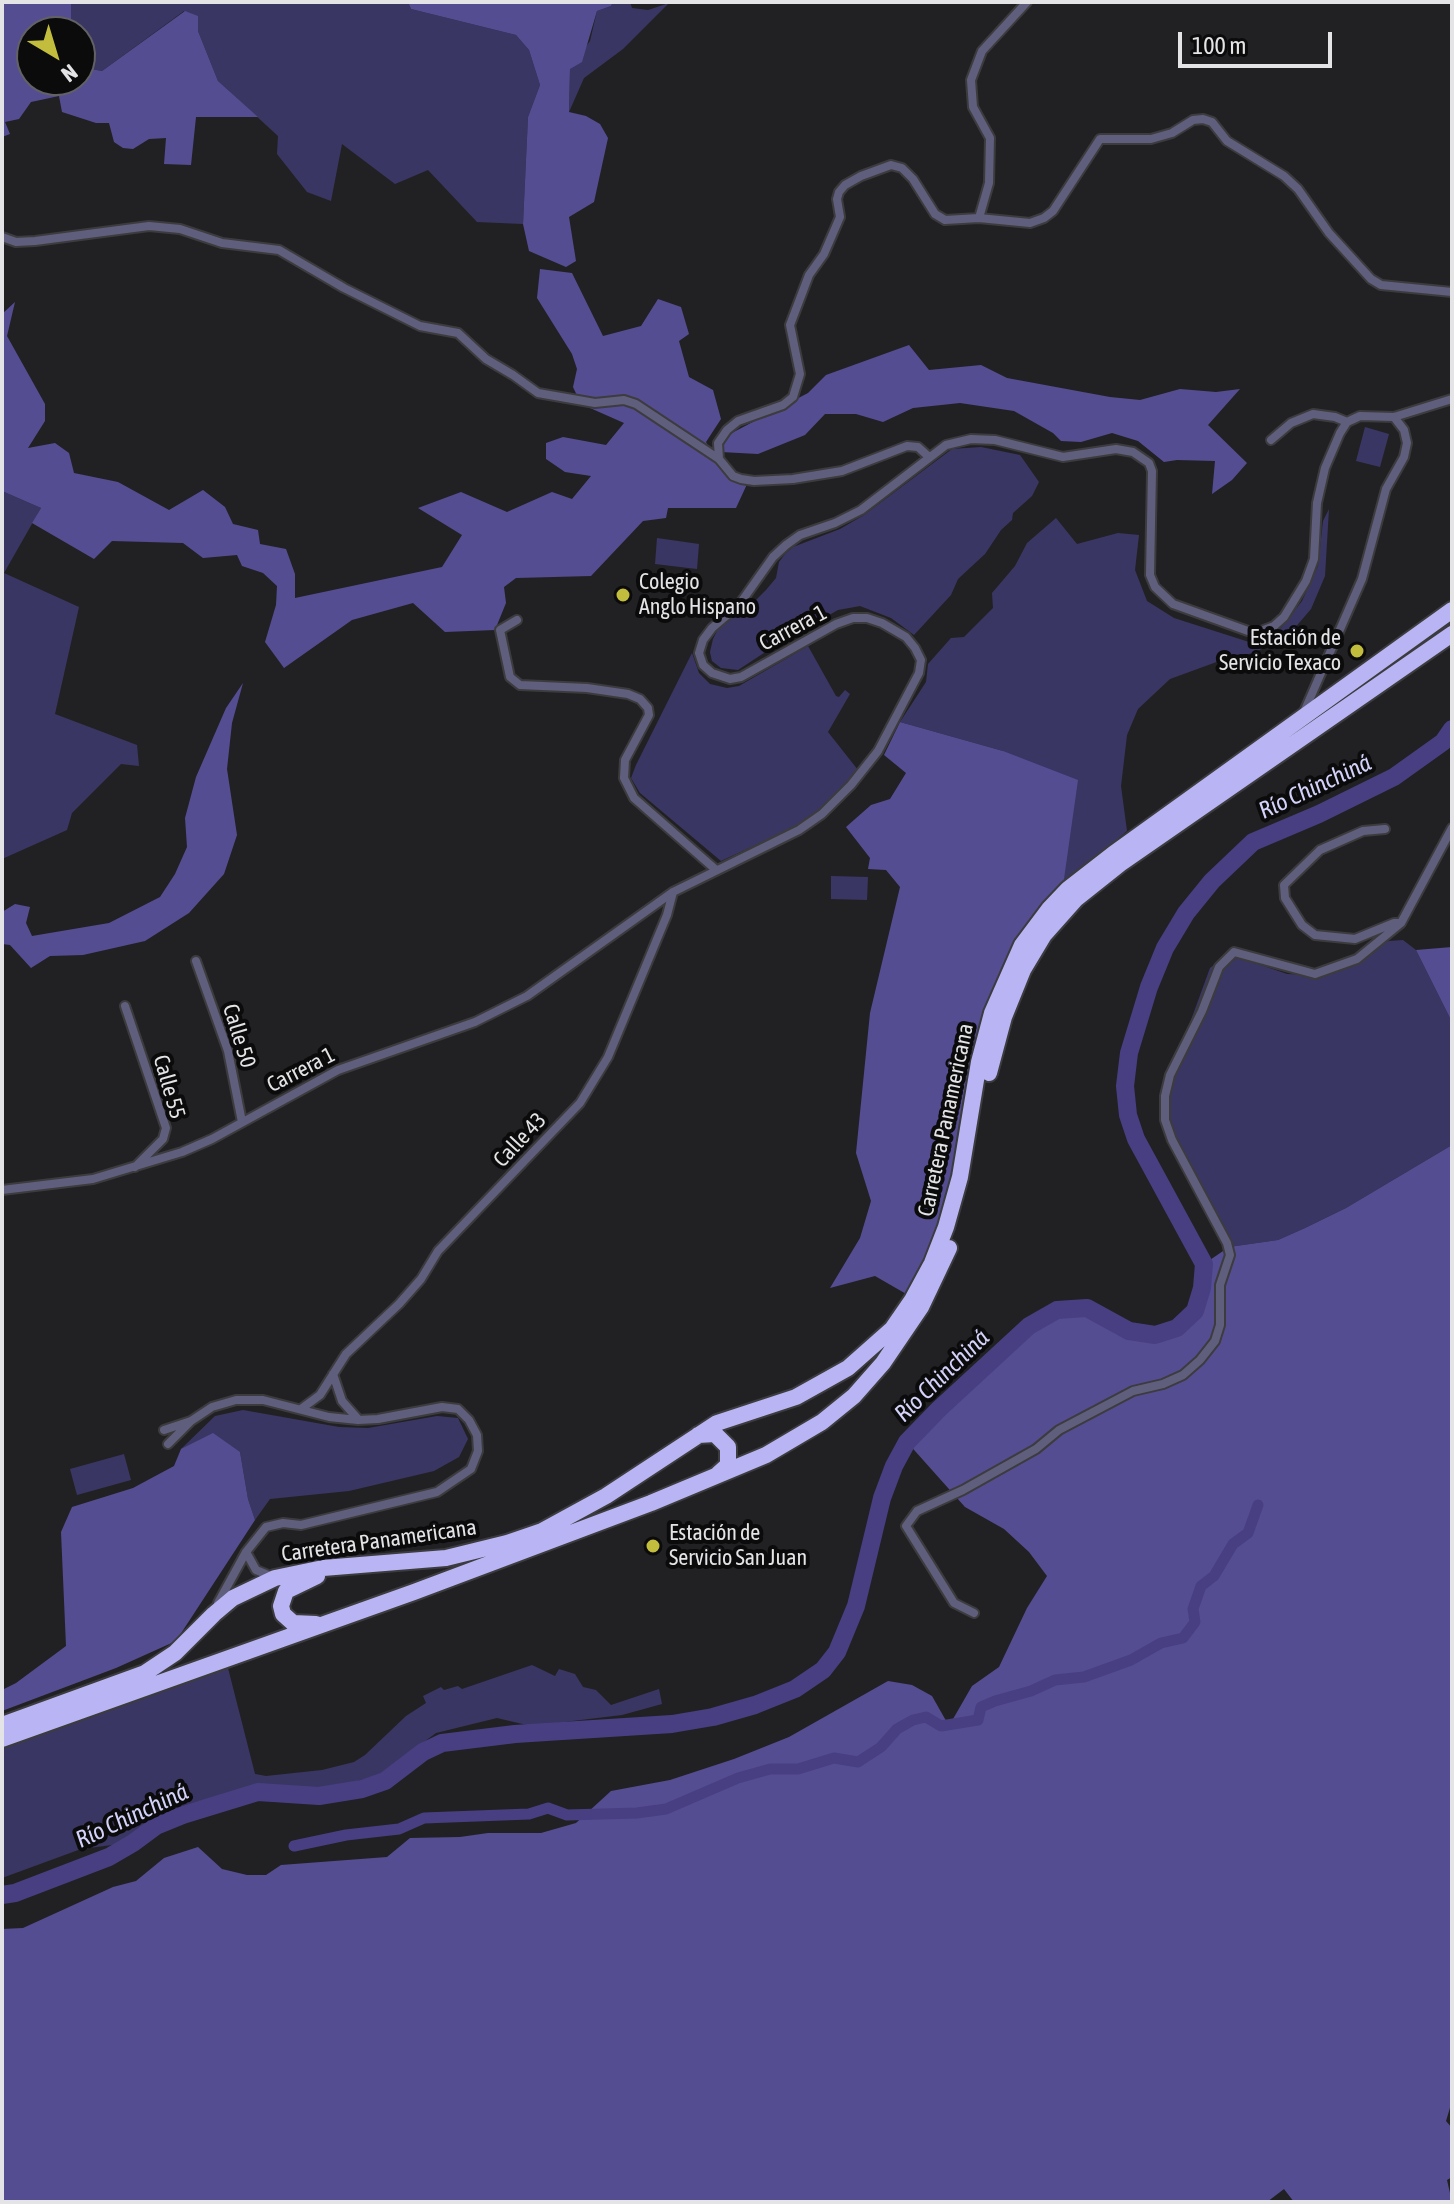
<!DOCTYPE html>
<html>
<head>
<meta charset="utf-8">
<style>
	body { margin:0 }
	#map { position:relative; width:1454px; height:2204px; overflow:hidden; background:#212124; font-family:"Asap Condensed",sans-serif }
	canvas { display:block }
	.frame { position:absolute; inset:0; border:4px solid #e4e4e7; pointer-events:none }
	.north { position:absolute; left:16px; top:16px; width:80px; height:80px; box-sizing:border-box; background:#0b0b0c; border:2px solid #626264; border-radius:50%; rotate:142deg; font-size:22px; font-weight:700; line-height:32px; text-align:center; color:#e4e4e7 }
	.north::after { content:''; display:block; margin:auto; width:28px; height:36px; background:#c3bd3e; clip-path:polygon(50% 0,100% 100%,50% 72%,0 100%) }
	.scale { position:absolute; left:1178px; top:32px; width:154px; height:36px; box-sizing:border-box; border:4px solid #e4e4e7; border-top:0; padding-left:10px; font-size:24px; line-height:28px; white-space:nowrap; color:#e4e4e7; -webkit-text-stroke:6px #0b0b0c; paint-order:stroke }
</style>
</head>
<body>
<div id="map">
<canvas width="1454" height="2204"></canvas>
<div class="frame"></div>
<div class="north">N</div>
<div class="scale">100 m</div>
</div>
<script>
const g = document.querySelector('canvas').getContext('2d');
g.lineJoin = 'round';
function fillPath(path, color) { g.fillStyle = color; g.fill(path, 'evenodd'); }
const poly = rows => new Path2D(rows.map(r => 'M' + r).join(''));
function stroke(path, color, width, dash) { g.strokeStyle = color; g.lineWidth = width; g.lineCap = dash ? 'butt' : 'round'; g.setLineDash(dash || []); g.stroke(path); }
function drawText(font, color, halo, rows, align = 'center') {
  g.font = font + ' "Asap Condensed",sans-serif'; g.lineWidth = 8; g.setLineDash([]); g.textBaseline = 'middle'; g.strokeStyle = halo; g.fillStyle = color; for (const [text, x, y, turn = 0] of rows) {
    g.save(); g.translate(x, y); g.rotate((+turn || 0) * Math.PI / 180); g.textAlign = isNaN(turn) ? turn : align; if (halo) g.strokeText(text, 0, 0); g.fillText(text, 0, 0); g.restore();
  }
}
fillPath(poly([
	[71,2,408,2,411,9,516,35,529,50,540,85,528,117,523,224,477,222,428,170,395,184,342,144,331,201,307,192,277,154,278,136,218,81,198,31,184,11,102,71,80,67,80,32,71,32],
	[613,2,630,2,632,8,648,10,669,3,623,49,584,78,569,112,570,69,590,41,597,11,611,6],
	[1365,427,1389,434,1380,467,1356,461],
	[981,447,1020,455,1039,482,1032,496,1013,513,1012,520,1001,530,985,554,958,579,951,595,914,635,891,618,860,606,838,610,776,645,738,670,721,668,712,661,710,652,713,639,718,629,726,621,747,609,766,590,776,578,779,562,785,554,793,547,840,529,864,515,952,449],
	[2,491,41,508,4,573,79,607,55,714,137,745,139,766,121,764,72,813,67,830,2,859],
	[1329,509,1325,576,1311,609,1287,637,1253,653,1222,660,1170,679,1138,709,1127,735,1121,786,1127,831,1063,886,1003,751,900,722,926,682,928,664,951,638,964,637,993,608,992,593,1015,566,1027,543,1056,518,1077,544,1118,533,1139,535,1135,570,1147,601,1174,618,1249,642,1281,628,1302,601,1318,566,1323,521],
	[657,538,699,544,697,569,655,564],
	[808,646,836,696,839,697,845,690,850,694,828,732,858,770,820,810,797,826,721,861,640,793,631,778,636,765,692,653,699,673,710,684,727,688,739,686],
	[831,876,868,877,867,900,831,899],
	[1403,940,1416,950,1452,1022,1452,1145,1346,1208,1305,1228,1278,1240,1229,1247,1163,1116,1165,1091,1210,968,1224,957,1235,956,1287,974,1313,975,1389,941],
	[243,1410,339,1427,368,1428,437,1416,458,1418,468,1439,459,1457,434,1471,349,1491,270,1499,255,1520,248,1499,240,1452,181,1449,215,1416],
	[124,1454,131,1480,77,1495,70,1469],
	[532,1665,555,1676,559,1669,575,1674,583,1687,596,1690,611,1705,659,1689,662,1704,622,1715,531,1726,497,1718,436,1733,379,1775,332,1788,258,1785,149,1815,143,1828,120,1844,81,1849,2,1878,2,1747,228,1668,255,1774,266,1776,322,1770,354,1762,365,1755,406,1716,426,1703,423,1696,441,1687,444,1690,458,1686,462,1689]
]), '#3a3663');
fillPath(poly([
	[2,2,71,2,71,32,32,32,32,80,80,80,80,67,102,71,185,11,198,16,198,31,218,81,258,117,196,117,191,165,164,164,166,138,149,139,133,149,123,148,114,142,109,123,96,123,62,112,59,96,31,102,19,119,5,122,10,134,2,137],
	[408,2,613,2,611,6,597,11,582,62,570,69,569,112,586,116,600,124,608,138,594,202,569,217,576,261,566,267,529,251,523,224,528,117,540,85,529,50,516,35,411,9],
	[540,269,572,273,603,336,641,326,658,299,681,307,689,334,679,341,689,377,713,390,721,419,706,442,714,458,748,482,736,508,668,508,666,518,643,521,591,576,516,578,504,587,506,603,495,630,445,632,413,603,352,620,284,668,265,642,276,605,277,586,263,573,242,566,237,555,203,558,183,543,112,541,94,559,32,523,41,508,2,491,2,314,15,302,7,336,45,404,45,421,28,448,55,443,69,453,74,473,118,482,169,510,203,490,225,507,233,524,258,530,260,544,286,549,295,574,295,598,442,567,462,535,418,508,461,492,507,512,552,492,572,499,591,476,565,472,546,459,546,443,563,437,606,445,624,423,581,404,573,387,577,369,572,354,537,298],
	[909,345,929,370,981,365,1007,378,1110,397,1140,400,1180,389,1216,392,1240,389,1208,425,1247,463,1232,480,1212,494,1215,461,1177,460,1164,462,1138,441,1112,433,1081,442,1061,441,1053,433,1014,411,960,403,913,408,883,422,856,414,825,414,805,435,758,454,721,452,728,435,808,393,826,375],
	[243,683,232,723,227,769,237,835,224,874,189,913,145,941,83,955,50,956,31,968,10,945,2,944,2,912,15,904,30,907,26,923,32,936,109,923,160,897,175,874,187,847,185,818,196,777,226,708],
	[900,722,1003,751,1078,780,1063,886,1015,945,985,1012,954,1174,939,1225,908,1295,875,1276,830,1288,860,1238,871,1201,856,1153,870,1013,900,887,886,870,868,869,870,858,846,827,871,805,890,799,906,773,884,755],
	[1452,947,1452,1022,1416,950],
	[1452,1145,1452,2101,1446,2121,1452,2128,1452,2177,1447,2180,1452,2202,1294,2202,1284,2189,1267,2202,2,2202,2,1929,23,1928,113,1887,136,1881,164,1858,198,1847,222,1869,247,1875,266,1875,281,1865,387,1857,410,1838,460,1837,488,1833,541,1833,576,1823,611,1791,670,1780,734,1759,789,1737,888,1681,912,1685,932,1696,949,1726,972,1686,999,1667,1027,1608,1047,1576,1029,1552,1004,1529,965,1507,907,1442,939,1409,1029,1326,1057,1310,1087,1308,1129,1331,1155,1335,1177,1328,1195,1311,1202,1288,1204,1264,1229,1247,1278,1240,1305,1228,1346,1208],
	[213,1433,240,1452,248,1499,255,1520,176,1641,116,1668,2,1711,2,1690,16,1683,66,1646,61,1532,72,1507,133,1488,174,1466,181,1449]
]), '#554d92');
stroke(poly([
	[294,1846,346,1835,399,1829,424,1818,529,1814,548,1808,567,1815,637,1813,666,1809,738,1778,770,1769,798,1769,834,1758,858,1762,881,1747,897,1729,913,1720,926,1717,941,1726,978,1720,981,1707,995,1701,1031,1691,1055,1680,1084,1677,1131,1660,1161,1643,1183,1638,1195,1622,1193,1609,1201,1586,1214,1576,1233,1544,1248,1533,1258,1505]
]), '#483f83', 11);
stroke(poly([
	[2,1895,15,1893,109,1857,133,1843,156,1826,183,1815,258,1792,319,1796,362,1789,385,1781,423,1752,442,1743,515,1734,672,1724,713,1717,755,1705,795,1689,823,1670,837,1652,856,1606,882,1498,894,1466,907,1442,939,1409,1029,1326,1057,1310,1087,1308,1129,1331,1155,1335,1177,1328,1195,1311,1202,1288,1204,1264,1136,1139,1128,1115,1125,1086,1129,1053,1149,987,1165,948,1186,913,1212,881,1253,842,1319,814,1394,777,1443,742,1452,729]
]), '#483f83', 18);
const street = poly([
	[979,218,989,183,990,138,973,107,971,80,982,51,1027,2],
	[2,237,16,242,35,241,149,226,180,229,222,243,279,250,344,288,420,326,458,333,486,359,513,375,538,393,595,403,624,400,636,404,719,459,733,476,741,479,754,481,793,479,842,471,907,446,918,447,929,457],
	[1271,440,1291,423,1313,414,1335,417,1347,422],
	[719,459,718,443,727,430,738,421,783,405,793,397,800,374,790,325,809,275,824,254,840,217,837,199,839,192,845,185,861,176,891,165,902,168,913,179,935,214,945,220,979,218,1030,223,1044,218,1053,211,1100,139,1151,139,1172,133,1193,120,1203,119,1212,122,1227,141,1284,176,1298,189,1329,233,1371,279,1381,285,1452,292],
	[517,620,500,630,510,677,520,685,587,688,628,694,640,699,648,708,649,715,625,760,624,778,634,798,715,869],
	[1304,712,1362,579,1386,489,1404,457,1407,443,1404,430,1394,417],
	[1385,829,1363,831,1320,850,1284,885,1285,898,1302,925,1315,935,1355,939,1394,923,1400,923],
	[196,961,228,1051,242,1122],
	[125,1006,166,1128,163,1139,135,1167],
	[2,1190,93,1179,182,1152,212,1139,338,1070,475,1022,527,996,673,892,799,830,822,814,851,785,878,751,919,673,921,660,915,648,906,637,882,623,867,618,853,618,836,624,741,677,730,679,712,673,703,665,699,653,703,640,712,628,739,605,773,557,786,545,800,535,835,523,861,510,946,445,971,439,995,440,1063,457,1116,449,1133,452,1149,463,1152,471,1150,575,1155,587,1173,604,1248,631,1261,631,1274,626,1284,617,1306,581,1314,559,1317,503,1325,468,1340,433,1347,422,1360,416,1394,417,1452,399],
	[333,1374,342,1401,357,1418],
	[301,1409,320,1395,346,1354,399,1304,421,1279,438,1251,580,1103,608,1057,667,915,673,892],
	[164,1430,191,1421,212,1407,236,1400,263,1400,329,1417,358,1420,378,1419,442,1407,458,1409,469,1420,477,1435,478,1451,471,1469,437,1492,301,1525,283,1523,266,1527,246,1552,218,1603],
	[168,1444,191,1421],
	[246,1552,256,1570,273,1577],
	[974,1613,954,1603,906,1526,917,1511,963,1490,1036,1449,1059,1430,1133,1391,1163,1384,1183,1375,1200,1360,1215,1341,1220,1325,1220,1285,1230,1255,1227,1243,1172,1140,1165,1120,1165,1096,1170,1075,1202,1011,1219,967,1234,952,1315,974,1357,959,1401,923,1452,828]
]);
const highway = poly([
	[989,1073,1004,1017,1023,970,1044,935,1076,899,1120,864,1452,634],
	[698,1435,715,1434,728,1447,728,1465,718,1474],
	[316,1624,293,1623,283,1614,281,1606,286,1591,317,1576],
	[2,1725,145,1673,175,1653,214,1614,233,1598,275,1578,323,1568,446,1558,507,1543,542,1531,606,1496,717,1423,796,1397,848,1368,892,1329,912,1300,932,1263,946,1227,960,1177,979,1062,992,1013,1022,945,1049,909,1068,889,1113,854,1452,610],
	[2,1739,414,1592,651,1503,766,1455,822,1422,854,1396,883,1363,921,1307,949,1248]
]);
stroke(street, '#3c3c3f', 12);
stroke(highway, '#3c3c3f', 20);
stroke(street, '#605e7d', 8);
stroke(highway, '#b9b5f4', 16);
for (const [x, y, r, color] of [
	[623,595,8,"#c3bd3e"],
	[1357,651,8,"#c3bd3e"],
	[653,1546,8,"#c3bd3e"]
]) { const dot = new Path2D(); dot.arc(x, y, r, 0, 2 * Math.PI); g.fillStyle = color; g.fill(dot); stroke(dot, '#0b0b0c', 3); }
drawText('22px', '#e4e4e7', '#0b0b0c', [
	["Colegio",639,582],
	["Anglo Hispano",639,607],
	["Estación de",1341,638,"right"],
	["Servicio Texaco",1341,663,"right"],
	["Estación de",669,1533],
	["Servicio San Juan",669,1558]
], 'left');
drawText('22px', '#e4e4e7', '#0b0b0c', [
	["Carrera 1",793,628,-28],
	["Calle 50",239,1036,73],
	["Carrera 1",301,1070,-27],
	["Calle 55",169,1087,74],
	["Carretera Panamericana",946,1120,-78],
	["Calle 43",520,1140,-47],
	["Carretera Panamericana",379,1541,-8]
]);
drawText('italic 24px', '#d3d2fa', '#0b0b0c', [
	["Río Chinchiná",1315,787,-25],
	["Río Chinchiná",942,1376,-44],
	["Río Chinchiná",132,1816,-25]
]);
</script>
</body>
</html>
